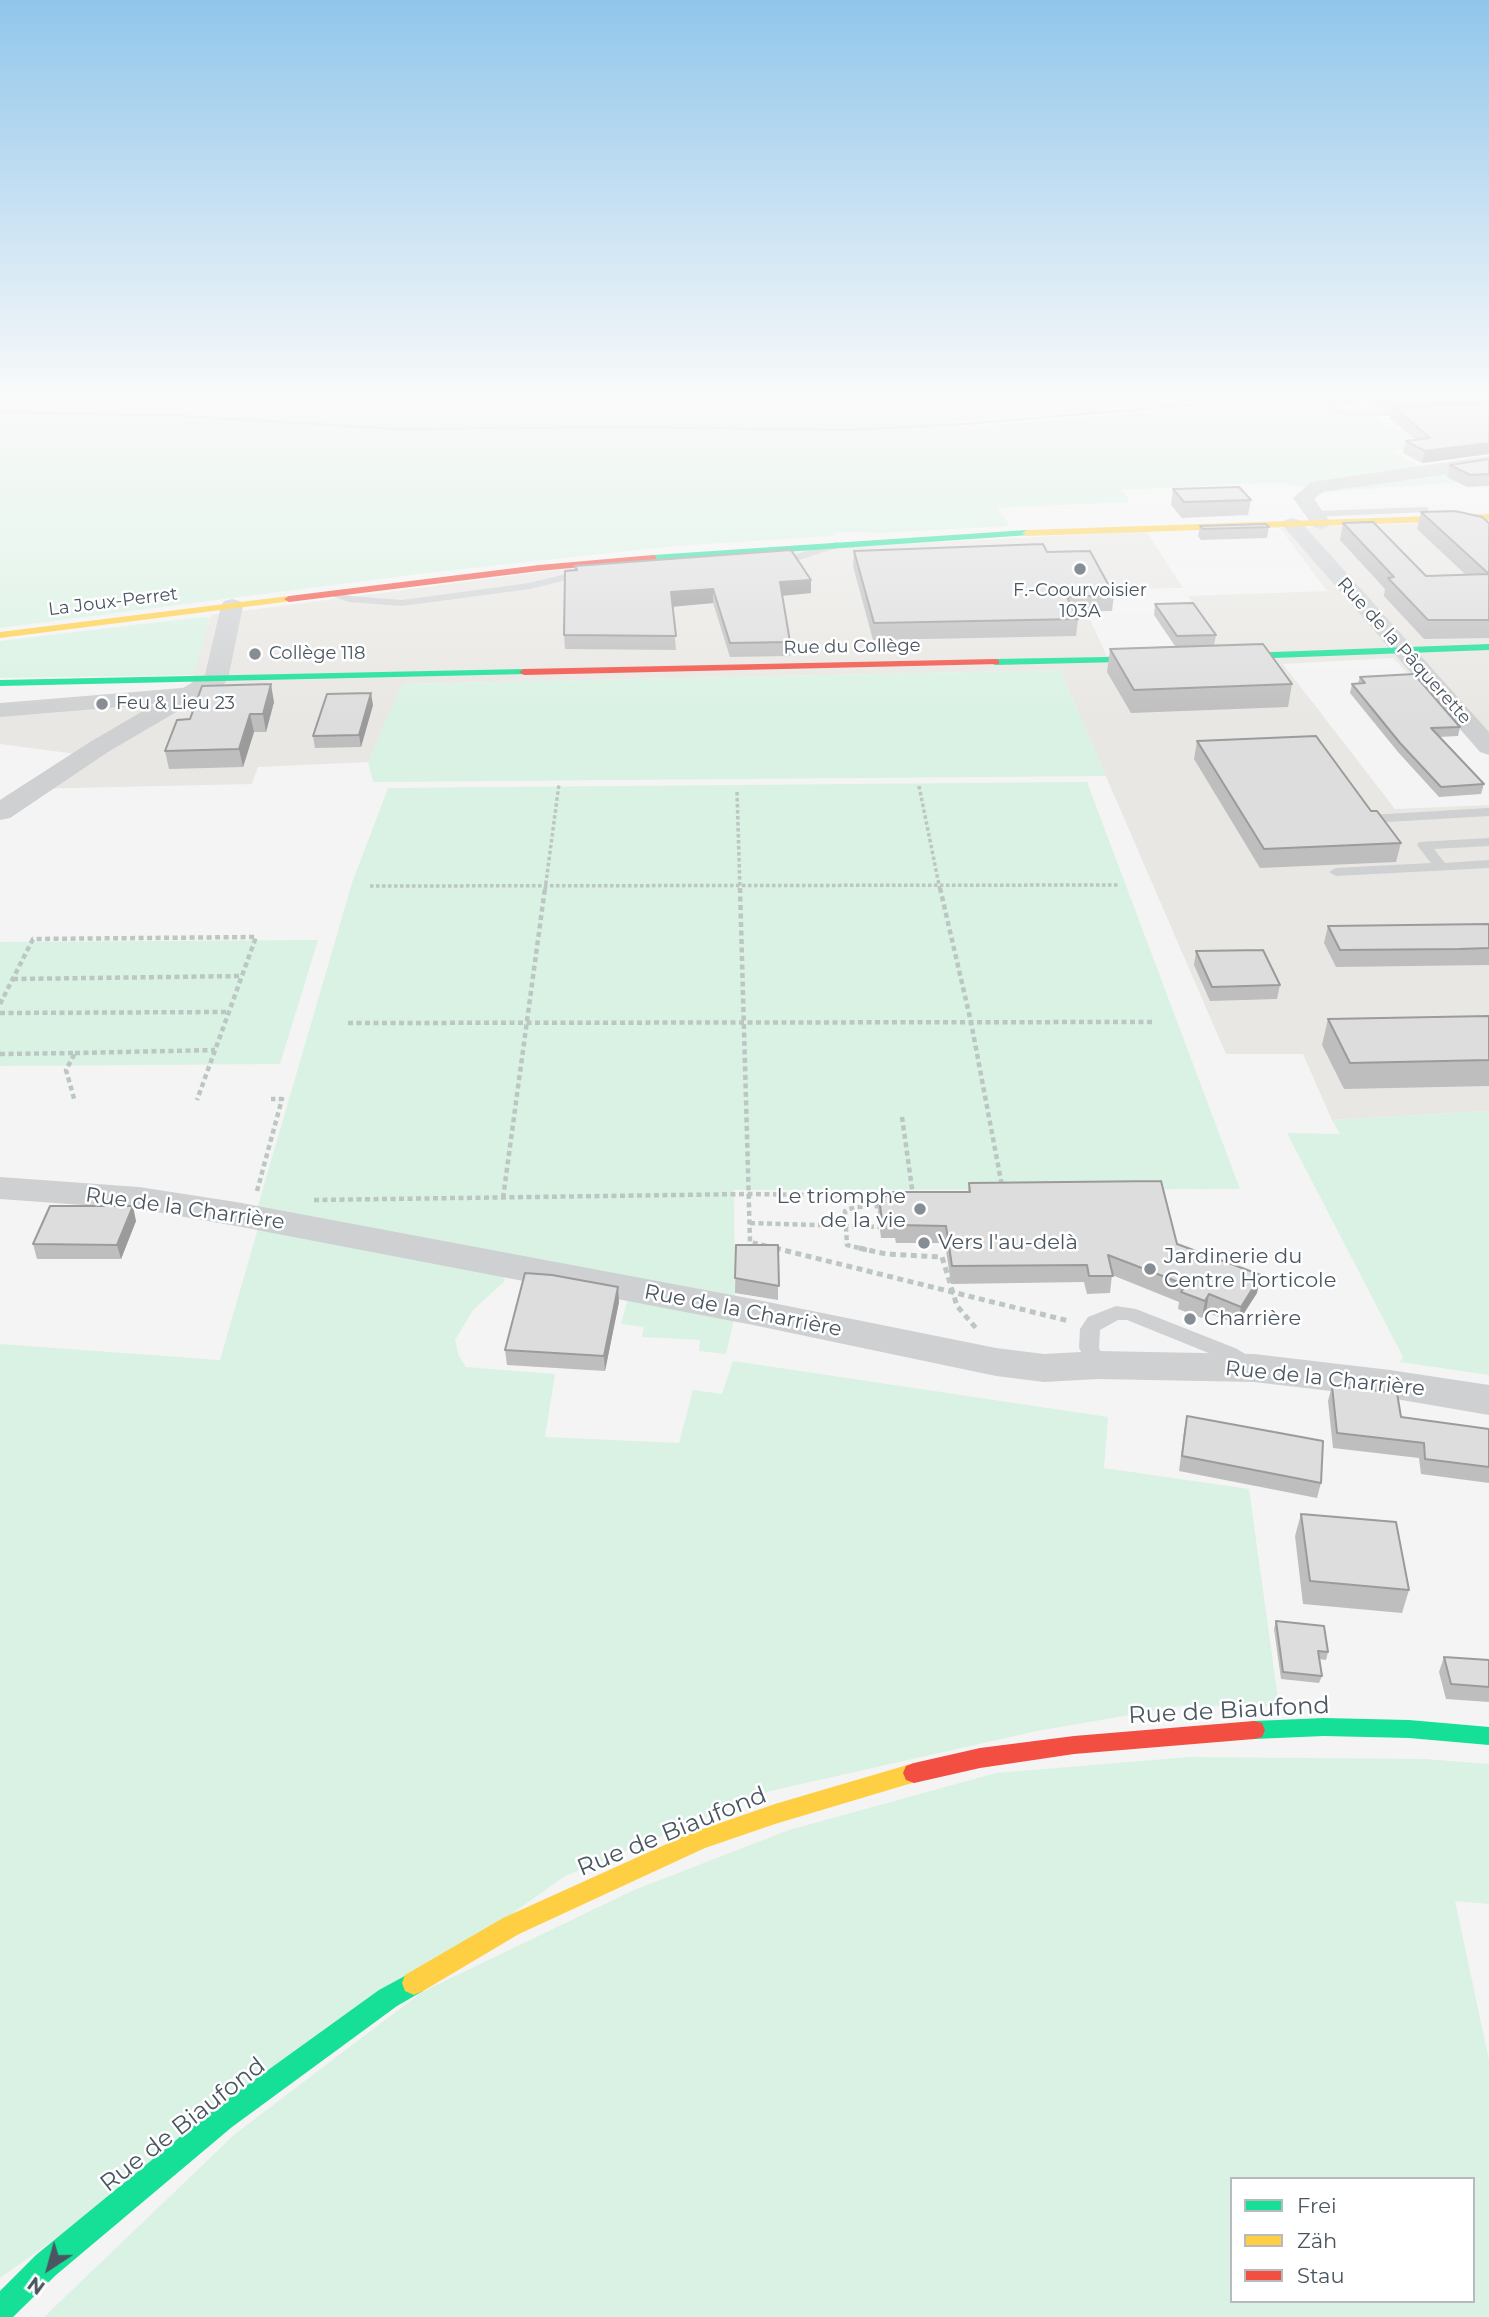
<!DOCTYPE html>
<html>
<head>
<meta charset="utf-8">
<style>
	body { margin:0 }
	#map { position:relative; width:1489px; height:2317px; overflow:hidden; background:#f4f4f4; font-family:Montserrat,sans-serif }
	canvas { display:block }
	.legend { position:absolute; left:1230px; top:2177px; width:245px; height:126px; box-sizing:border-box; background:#fff; border:2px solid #b7bbc0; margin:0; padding:9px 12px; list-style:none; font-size:21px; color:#4a5661 }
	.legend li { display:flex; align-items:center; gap:14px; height:35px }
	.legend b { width:35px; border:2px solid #b7bbc0 }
	.north { position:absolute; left:14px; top:2233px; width:70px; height:70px; -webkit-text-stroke:5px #fff; paint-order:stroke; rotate:216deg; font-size:19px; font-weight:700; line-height:28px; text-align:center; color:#4a5661 }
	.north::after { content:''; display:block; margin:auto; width:24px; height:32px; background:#4a5661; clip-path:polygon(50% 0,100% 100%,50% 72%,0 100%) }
</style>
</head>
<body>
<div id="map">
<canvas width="1489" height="2317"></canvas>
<ul class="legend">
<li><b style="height:9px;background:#16e098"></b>Frei</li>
<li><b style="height:9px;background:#ffcf43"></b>Zäh</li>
<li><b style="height:9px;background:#f24e42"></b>Stau</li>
</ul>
<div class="north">N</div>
</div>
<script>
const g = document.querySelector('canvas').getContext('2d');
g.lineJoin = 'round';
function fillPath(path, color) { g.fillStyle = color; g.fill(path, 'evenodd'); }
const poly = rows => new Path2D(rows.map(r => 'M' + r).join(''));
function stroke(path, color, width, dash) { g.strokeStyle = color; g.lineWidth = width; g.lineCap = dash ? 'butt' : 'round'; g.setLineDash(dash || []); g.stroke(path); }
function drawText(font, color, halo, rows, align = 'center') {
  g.font = font + ' Montserrat,sans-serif'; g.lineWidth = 5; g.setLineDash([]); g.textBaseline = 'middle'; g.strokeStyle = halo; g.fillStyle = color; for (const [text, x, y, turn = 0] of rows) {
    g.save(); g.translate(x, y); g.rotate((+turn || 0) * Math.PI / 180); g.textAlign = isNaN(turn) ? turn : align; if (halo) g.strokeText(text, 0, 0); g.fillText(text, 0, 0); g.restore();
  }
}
fillPath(poly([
	[1489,521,1489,746,1477,746,1393,658,1283,664,1395,809,1489,805,1489,1111,1332,1120,1303,1054,1226,1054,1060,670,403,684,368,762,258,767,252,784,25,789,76,754,0,744,0,704,190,687,211,615,571,568,812,549,1146,531,1183,588,1076,590,1107,656,1218,651,1188,596,1327,591,1280,528]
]), '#e8e7e3');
fillPath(poly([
	[0,396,1273,396,954,422,965,430,994,425,1275,400,1369,396,1333,401,1323,406,1338,413,1372,415,1386,425,1432,440,1441,448,1394,451,1423,468,1326,479,1301,487,1283,483,1237,484,1122,490,1130,502,997,508,1010,526,881,533,837,532,833,536,675,546,427,573,0,628],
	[1470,469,1489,480,1325,492],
	[200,617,210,618,194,675,0,678,0,641],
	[1060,670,1106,776,373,782,368,762,402,684],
	[1087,782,1240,1189,734,1190,735,1300,257,1209,352,883,388,788],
	[318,940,280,1064,0,1066,0,942],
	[1489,1111,1489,1375,1400,1362,1403,1357,1287,1133,1340,1134,1332,1120],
	[259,1225,500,1270,505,1281,473,1310,455,1340,459,1356,466,1367,555,1374,545,1437,679,1443,693,1390,722,1394,733,1361,1108,1417,1104,1468,1249,1489,1279,1706,1181,1706,1037,1731,770,1791,565,1876,0,2278,0,1344,220,1360],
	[629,1294,735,1315,726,1354,699,1351,700,1340,642,1337,644,1327,621,1324],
	[1189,1757,1424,1759,1489,1764,1489,1904,1455,1901,1489,2060,1489,2317,44,2317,235,2134,422,1992,634,1890,789,1830,996,1773],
	[1232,2179,1473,2179,1473,2301,1232,2301]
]), '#d9f2e3');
stroke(poly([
	[0,400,159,400,188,396]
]), '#bcc7c4', 2.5, [2.5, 2]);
stroke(poly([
	[919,786,940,890],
	[737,792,740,890],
	[370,886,1120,885],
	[545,890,559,784]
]), '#bcc7c4', 3.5, [3.5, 2.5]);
stroke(poly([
	[740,888,750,1242,767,1246],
	[940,888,971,1022,1002,1186],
	[13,979,242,976],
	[0,1004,33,939,256,937,197,1100],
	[0,1013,229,1012],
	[348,1023,1152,1022],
	[75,1053,215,1050],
	[0,1054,75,1053,66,1070,75,1102],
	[902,1117,913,1196],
	[257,1191,282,1099,271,1099],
	[503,1198,545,888],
	[314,1200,749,1194,883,1196],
	[750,1223,879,1227],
	[775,1248,781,1250],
	[867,1250,847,1245,845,1211,855,1207,885,1206]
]), '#bcc7c4', 4.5, [5, 3.5]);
stroke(poly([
	[775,1248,1069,1321],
	[859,1248,886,1254,942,1257,957,1306,976,1328]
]), '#bcc7c4', 5, [6, 4.5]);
fillPath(poly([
	[1353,396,1377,396,1334,406,1349,411,1416,409,1420,412,1416,415,1348,417,1323,407,1334,399,1353,396],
	[1425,507,1428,508,1428,512,1314,517,1309,514,1314,511,1425,507],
	[836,542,840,543,840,547,795,561,771,562,766,559,771,556,794,555,836,542],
	[587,569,591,570,591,574,530,589,402,606,349,602,326,594,331,591,350,596,402,600,529,583,587,569],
	[1489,808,1489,816,1370,823,1363,819,1370,815,1489,808],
	[1489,838,1489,846,1434,849,1445,863,1489,860,1489,868,1336,876,1329,872,1336,868,1431,863,1417,845,1419,842,1489,838],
	[1116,1306,1136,1309,1235,1348,1256,1360,1259,1365,1256,1370,1242,1370,1221,1358,1127,1320,1118,1320,1100,1330,1099,1348,1108,1365,1105,1370,1091,1370,1079,1348,1080,1329,1088,1317,1116,1306]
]), '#ced0d2');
fillPath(poly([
	[1489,456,1489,468,1323,492,1314,499,1331,523,1328,527,1321,529,1314,527,1293,498,1310,483,1317,481,1489,456],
	[1292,518,1299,520,1489,732,1489,755,1480,752,1285,528,1282,524,1285,520,1292,518],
	[232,599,240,601,243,606,228,679,224,684,108,752,10,818,0,820,0,800,90,742,155,704,0,717,0,703,183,688,205,675,221,606,224,601,232,599],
	[0,1177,139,1187,236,1202,753,1299,996,1348,1044,1354,1098,1351,1254,1354,1390,1370,1489,1385,1489,1415,1390,1398,1254,1382,1098,1379,1044,1382,996,1376,753,1325,236,1226,139,1209,0,1199,0,1177]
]), '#ced0d2');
fillPath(poly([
	[1027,530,1030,531,1030,535,653,561,648,558,653,555,1027,530],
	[1489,644,1489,650,1220,660,1215,657,1220,654,1489,644],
	[1160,656,1164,657,1164,661,995,665,990,662,995,659,1160,656],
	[524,669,529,672,528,674,0,686,0,680,524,669],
	[1324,1718,1409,1720,1489,1727,1489,1745,1409,1738,1324,1736,1254,1739,1246,1737,1243,1730,1246,1723,1254,1721,1324,1718],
	[414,1971,423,1975,426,1983,423,1991,397,2006,232,2127,56,2275,13,2317,0,2317,0,2291,36,2255,214,2109,379,1990,414,1971]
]), '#16e098');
fillPath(poly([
	[1489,514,1489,520,1027,536,1022,533,1027,530,1489,514],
	[289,596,292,597,292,601,0,638,0,632,289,596],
	[914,1763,922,1766,925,1773,922,1780,775,1824,705,1848,519,1934,423,1991,414,1995,405,1991,402,1983,405,1975,503,1918,691,1833,775,1804,914,1763]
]), '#ffcf43');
fillPath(poly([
	[653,555,656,556,656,560,539,571,289,602,284,599,289,596,539,565,653,555],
	[995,659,999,660,999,664,524,675,519,672,524,669,995,659],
	[1254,1721,1262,1723,1265,1730,1262,1737,1254,1739,1074,1754,980,1768,914,1783,906,1780,903,1773,906,1766,914,1763,980,1748,1074,1736,1254,1721]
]), '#f24e42');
stroke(poly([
	[0,412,183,416,396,429,625,427,849,430,964,424,1302,396]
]), '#c9cacc', 2.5);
fillPath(poly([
	[1372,396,1489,396,1489,454,1422,463,1403,453,1406,441,1416,440,1390,418,1392,407,1378,408,1371,402],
	[1489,459,1489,486,1467,487,1447,477,1450,465],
	[1173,489,1251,500,1248,515,1182,518,1171,505],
	[1421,512,1489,523,1489,638,1424,639,1384,596,1385,589,1340,540,1343,523,1426,576,1466,575,1417,529],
	[1200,526,1269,527,1267,538,1201,540,1198,536],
	[854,551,1047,552,1114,595,1112,611,1074,612,1078,619,1076,636,873,640,853,566],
	[575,566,811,580,811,593,782,596,790,642,790,656,730,657,713,603,672,606,676,650,565,649,564,635],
	[1155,604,1216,635,1214,645,1292,684,1288,707,1131,713,1107,672,1110,649,1175,646,1154,615],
	[1360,677,1460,727,1458,736,1439,737,1484,784,1481,794,1439,797,1398,752,1350,693,1352,684,1358,683],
	[274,702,266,732,254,732,243,767,169,769,165,751,190,719],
	[373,705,361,747,315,748,313,736],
	[1197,741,1371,811,1401,843,1396,862,1260,868,1194,759],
	[1489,924,1489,965,1336,967,1324,943,1328,926],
	[1196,951,1280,985,1277,999,1210,1001,1194,965],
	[1489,1016,1489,1086,1344,1089,1322,1045,1328,1019],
	[969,1183,1177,1244,1257,1293,1237,1324,1206,1312,1202,1318,1178,1309,1179,1302,1112,1275,1110,1293,1087,1294,1084,1282,951,1284,945,1243,896,1243,895,1238,881,1238,878,1213,879,1196,968,1192],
	[136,1221,121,1259,37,1259,33,1244],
	[736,1245,778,1245,778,1300,735,1293],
	[619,1302,605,1371,507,1365,505,1350],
	[1332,1386,1401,1417,1489,1429,1489,1483,1421,1474,1419,1458,1333,1448,1328,1401],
	[1187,1416,1321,1483,1317,1498,1179,1471,1184,1431],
	[1301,1514,1409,1590,1402,1613,1303,1604,1295,1536],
	[1276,1621,1328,1652,1326,1660,1319,1659,1322,1676,1319,1683,1281,1679,1274,1629],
	[1444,1657,1489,1660,1489,1702,1446,1699,1439,1672]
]), '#bebebf');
fillPath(poly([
	[1489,443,1489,454,1422,463,1425,451],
	[811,580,811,593,779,596,780,582],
	[713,589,713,603,671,607,671,592],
	[271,684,274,702,266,732,263,714],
	[371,693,373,705,361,747,359,735],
	[250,714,254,732,243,767,239,749],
	[133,1206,136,1221,121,1259,117,1245],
	[1261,1275,1257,1293,1237,1324,1241,1307],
	[618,1287,619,1302,605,1371,604,1356],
	[1209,1294,1206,1312,1202,1318,1205,1301]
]), '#9b9b9b');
const building = poly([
	[1489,403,1489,443,1425,451,1406,441,1430,438,1393,407,1489,403],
	[1489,459,1489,474,1470,475,1450,465,1489,459],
	[1239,487,1251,500,1184,502,1173,489,1239,487],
	[1455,511,1482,517,1489,523,1489,620,1428,620,1388,578,1394,577,1343,523,1373,522,1426,576,1489,574,1421,512,1455,511],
	[1266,524,1269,527,1203,529,1200,526,1266,524],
	[1043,544,1047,552,1090,551,1114,595,1067,597,1078,619,874,623,854,551,1043,544],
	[791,550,811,580,780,582,790,642,730,643,713,589,671,592,676,636,564,635,565,571,577,570,575,566,791,550],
	[1193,603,1216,635,1177,636,1155,604,1193,603],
	[1263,644,1292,684,1134,690,1110,649,1263,644],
	[1414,674,1460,727,1431,728,1484,784,1441,787,1400,743,1352,684,1365,683,1360,677,1414,674],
	[271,684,263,714,250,714,239,749,165,751,177,720,190,719,202,686,271,684],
	[371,693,359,735,313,736,327,694,371,693],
	[1316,736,1371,811,1377,811,1401,843,1264,849,1197,741,1316,736],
	[1489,924,1489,948,1459,949,1340,950,1328,926,1489,924],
	[1263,950,1280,985,1212,987,1196,951,1263,950],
	[1489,1016,1489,1060,1350,1063,1328,1019,1489,1016],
	[1161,1181,1177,1244,1261,1275,1241,1307,1209,1294,1205,1301,1181,1292,1186,1285,1108,1255,1113,1276,1089,1276,1087,1265,952,1266,946,1226,897,1225,896,1221,882,1221,879,1196,893,1196,893,1192,970,1192,969,1183,1161,1181],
	[50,1206,133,1206,117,1245,33,1244,50,1206],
	[736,1245,778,1245,779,1286,735,1278,736,1245],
	[525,1273,552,1275,618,1287,604,1356,505,1350,525,1273],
	[1332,1386,1397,1393,1401,1417,1489,1429,1489,1467,1425,1459,1424,1443,1337,1433,1332,1386],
	[1187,1416,1323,1441,1321,1483,1182,1456,1187,1416],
	[1301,1514,1396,1522,1409,1590,1310,1581,1301,1514],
	[1276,1621,1324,1626,1328,1652,1318,1651,1322,1676,1283,1672,1276,1621],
	[1444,1657,1489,1660,1489,1687,1451,1684,1444,1657]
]);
fillPath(building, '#ddddde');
stroke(building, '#9b9b9b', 2);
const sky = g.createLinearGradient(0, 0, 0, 721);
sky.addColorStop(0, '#91c6eb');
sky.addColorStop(0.55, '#fafafa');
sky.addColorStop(1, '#fafafa00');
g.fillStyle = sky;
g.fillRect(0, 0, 1489, 721);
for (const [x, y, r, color] of [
	[1080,569,7,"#868d94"],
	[255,654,7,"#868d94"],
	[102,704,7,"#868d94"],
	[920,1209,7,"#868d94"],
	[924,1243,7,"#868d94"],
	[1150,1269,7,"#868d94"],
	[1190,1319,7,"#868d94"]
]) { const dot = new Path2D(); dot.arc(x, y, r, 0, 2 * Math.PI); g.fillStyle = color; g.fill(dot); stroke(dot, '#fff', 2.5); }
drawText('18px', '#4a5661', '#fff', [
	["F.-Coourvoisier",1080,591,"center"],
	["103A",1080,612,"center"],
	["Collège 118",269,654],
	["Feu & Lieu 23",116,704]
], 'left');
drawText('18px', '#4a5661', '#fff', [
	["La Joux-Perret",113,602,-7],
	["Rue du Collège",852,647,-1],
	["Rue de la Pâquerette",1404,651,48]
]);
drawText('21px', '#4a5661', '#fff', [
	["Le triomphe",906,1197,"right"],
	["de la vie",906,1221,"right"],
	["Vers l'au-delà",938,1243],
	["Jardinerie du",1164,1257],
	["Centre Horticole",1164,1281],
	["Charrière",1204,1319]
], 'left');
drawText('21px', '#4a5661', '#fff', [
	["Rue de la Charrière",185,1209,8],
	["Rue de la Charrière",743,1311,11],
	["Rue de la Charrière",1325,1379,6]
]);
drawText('24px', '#4a5661', '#fff', [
	["Rue de Biaufond",1229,1711,-3],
	["Rue de Biaufond",672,1832,-22],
	["Rue de Biaufond",183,2125,-38]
]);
</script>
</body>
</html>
